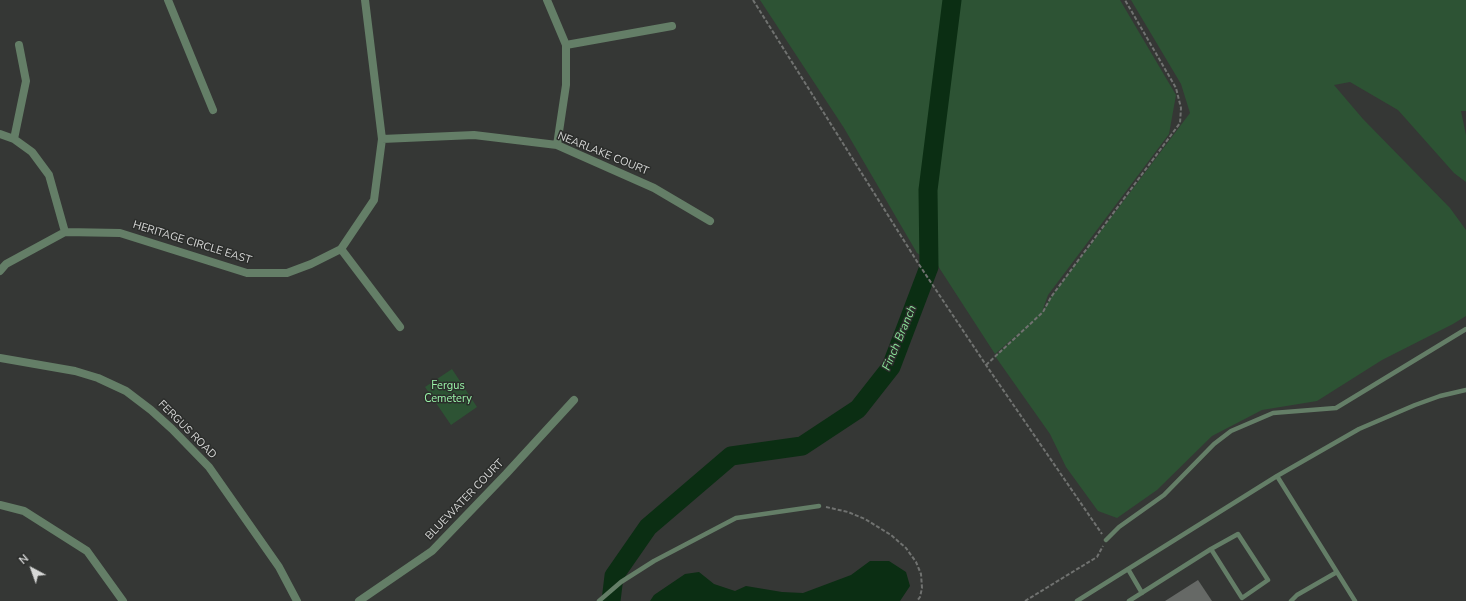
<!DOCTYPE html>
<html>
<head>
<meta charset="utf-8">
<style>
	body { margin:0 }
	#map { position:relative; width:1466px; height:601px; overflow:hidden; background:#353735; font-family:"Nunito Sans",sans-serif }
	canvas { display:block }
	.north { position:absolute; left:12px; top:549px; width:40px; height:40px; -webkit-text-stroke:3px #2b2d2b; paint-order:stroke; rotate:319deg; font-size:11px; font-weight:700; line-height:16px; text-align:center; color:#d6d7d6 }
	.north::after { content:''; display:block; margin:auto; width:14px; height:18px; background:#d6d7d6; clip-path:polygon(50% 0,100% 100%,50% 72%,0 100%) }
</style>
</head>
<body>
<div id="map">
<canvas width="1466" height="601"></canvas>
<div class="north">N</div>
</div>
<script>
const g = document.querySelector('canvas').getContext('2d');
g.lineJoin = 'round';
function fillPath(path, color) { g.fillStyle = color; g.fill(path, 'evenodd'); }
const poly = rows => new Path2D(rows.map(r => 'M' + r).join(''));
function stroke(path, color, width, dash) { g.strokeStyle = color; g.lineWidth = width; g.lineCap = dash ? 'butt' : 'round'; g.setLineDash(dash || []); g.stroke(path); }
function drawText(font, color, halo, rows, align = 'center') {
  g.font = font + ' "Nunito Sans",sans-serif'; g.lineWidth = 3; g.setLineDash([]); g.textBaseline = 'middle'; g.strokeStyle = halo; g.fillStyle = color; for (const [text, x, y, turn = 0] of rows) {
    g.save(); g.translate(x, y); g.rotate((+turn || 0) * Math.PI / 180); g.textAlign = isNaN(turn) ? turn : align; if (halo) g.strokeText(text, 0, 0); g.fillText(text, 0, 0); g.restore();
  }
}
fillPath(poly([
	[760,0,1120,0,1176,95,1169,134,1048,295,1042,312,1051,297,1190,113,1181,84,1131,0,1466,0,1466,111,1461,111,1466,135,1466,182,1454,173,1398,110,1350,82,1334,85,1363,119,1450,208,1466,230,1466,316,1453,324,1382,360,1317,401,1262,410,1212,436,1157,490,1117,518,1098,511,1066,467,1050,434,995,356,1027,326,995,354,938,266,917,253,844,128],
	[452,369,477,407,451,425,425,387]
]), '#2d5334');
fillPath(poly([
	[870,561,889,561,906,572,910,586,900,601,650,601,654,595,685,574,699,572,714,584,735,591,746,586,782,592,803,593,851,575]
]), '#0b2e13');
stroke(poly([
	[611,601,614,576,648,527,731,456,802,446,858,409,891,367,929,267,928,190,952,0]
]), '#0b2e13', 19);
fillPath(poly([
	[1198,580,1212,601,1165,601]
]), '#666966');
stroke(poly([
	[753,0,918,263,986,365,1102,534],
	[986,365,1043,312,1051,297,1180,123,1181,108,1176,88,1125,0],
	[826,507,848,512,865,519,891,535,906,548,916,562,921,574,922,588,920,597,917,601],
	[1025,601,1097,557,1103,546]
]), '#707270', 2, [4, 2]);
stroke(poly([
	[1277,476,1359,429,1415,405,1440,396,1466,390],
	[1106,540,1119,527,1164,495,1214,444,1231,431,1273,413,1336,408,1466,329],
	[1128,569,1142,593],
	[599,601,621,582,654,561,736,518,819,506],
	[1077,601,1277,476,1355,601],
	[1129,601,1211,549,1238,534,1268,580,1242,598,1211,549],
	[1291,601,1297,595,1337,572]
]), '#647e67', 4.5);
stroke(poly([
	[168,0,213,110],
	[547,0,566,45,566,85,557,145],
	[566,45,672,26],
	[0,134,14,139,32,152,49,175,65,232],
	[14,139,26,81,19,45],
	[382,139,474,135,557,145,654,188,710,221],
	[341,249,400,327],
	[0,271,6,264,65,232,120,233,247,273,287,273,311,264,341,249,374,200,382,139,365,0],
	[0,505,24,511,87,551,123,601],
	[359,601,432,551,506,474,574,400]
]), '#647e67', 8);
stroke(poly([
	[0,358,75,371,98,378,126,391,151,410,172,429,209,467,279,567,297,601]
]), '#647e67', 8);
drawText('11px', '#d6d7d6', '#2b2d2b', [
	["NEARLAKE COURT",603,154,22],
	["HERITAGE CIRCLE EAST",192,243,17],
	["FERGUS ROAD",187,430,45],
	["BLUEWATER COURT",465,500,-46]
]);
drawText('11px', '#9af4a9', '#2b2d2b', [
	["Fergus",448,386],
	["Cemetery",448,399]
]);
drawText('italic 12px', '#88e197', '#2b2d2b', [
	["Finch Branch",900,338,-67]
]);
</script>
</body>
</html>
